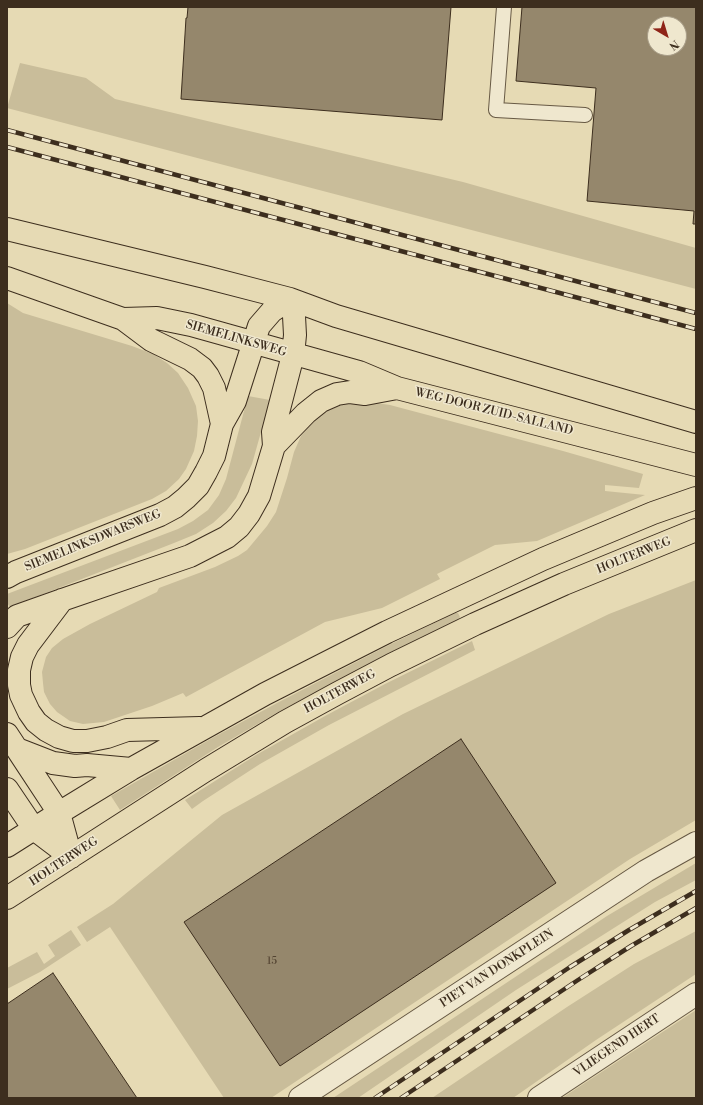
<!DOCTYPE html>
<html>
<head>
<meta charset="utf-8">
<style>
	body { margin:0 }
	#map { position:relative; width:703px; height:1105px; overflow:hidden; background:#e6dab4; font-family:"Libre Bodoni",serif }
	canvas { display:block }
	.frame { position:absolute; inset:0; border:8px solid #3d2e1e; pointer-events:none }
	.north { position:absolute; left:647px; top:16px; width:40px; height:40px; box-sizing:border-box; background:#efe7ce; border:1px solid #a89d88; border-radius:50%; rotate:142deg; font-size:11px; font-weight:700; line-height:16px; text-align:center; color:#3d2e1e }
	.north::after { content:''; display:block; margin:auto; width:14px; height:18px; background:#8f2418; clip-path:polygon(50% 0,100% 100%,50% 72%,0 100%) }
</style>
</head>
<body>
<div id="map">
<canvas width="703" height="1105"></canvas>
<div class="frame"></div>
<div class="north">N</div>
</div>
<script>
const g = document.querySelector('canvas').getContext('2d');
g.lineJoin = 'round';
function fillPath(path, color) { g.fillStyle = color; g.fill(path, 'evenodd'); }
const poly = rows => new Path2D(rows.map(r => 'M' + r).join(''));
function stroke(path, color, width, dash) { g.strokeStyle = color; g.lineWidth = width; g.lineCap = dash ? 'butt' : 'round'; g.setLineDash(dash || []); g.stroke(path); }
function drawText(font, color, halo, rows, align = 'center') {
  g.font = font + ' "Libre Bodoni",serif'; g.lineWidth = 3; g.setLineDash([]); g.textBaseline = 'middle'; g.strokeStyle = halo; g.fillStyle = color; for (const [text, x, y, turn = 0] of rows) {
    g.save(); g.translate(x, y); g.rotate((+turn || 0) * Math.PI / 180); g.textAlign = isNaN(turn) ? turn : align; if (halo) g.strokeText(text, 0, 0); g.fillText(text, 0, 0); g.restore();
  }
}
fillPath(poly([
	[20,63,86,78,115,99,463,182,696,248,696,289,7,108],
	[7,303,23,313,132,346,153,354,167,363,178,373,188,388,196,406,198,421,197,436,194,451,186,469,179,479,166,491,152,499,25,549,7,554],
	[248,396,270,400,252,464,236,498,226,511,213,523,196,534,174,543,10,607,7,603,7,594,178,529,193,521,208,510,219,495,226,479],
	[356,402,370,402,390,405,563,451,643,474,639,488,605,485,605,491,645,495,537,541,495,545,437,574,440,579,382,608,325,622,186,697,183,693,152,706,104,722,83,724,70,721,57,712,50,704,44,692,43,683,42,672,46,657,52,648,63,639,90,624,157,592,159,588,215,567,238,556,247,550,267,526,276,512,287,478,294,452,301,436,310,424,323,413,344,404],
	[696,580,696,820,630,859,271,1098,224,1098,110,927,87,942,77,927,113,904,222,815,403,714,609,614],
	[455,613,458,613,460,617,458,620,389,653,280,711,218,747,120,810,111,796,214,737,277,703,385,647],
	[472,641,475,650,329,725,260,764,203,801,192,809,185,800,256,755,325,716,385,684],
	[696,863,696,880,655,902,516,990,358,1098,333,1098,607,916],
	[71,930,81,945,40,972,7,989,7,968,37,952,44,964,55,956,48,945],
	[696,931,696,974,596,1040,513,1098,432,1098,567,1007,634,964],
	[696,1010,696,1098,562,1098]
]), '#c9bd9a');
const building = poly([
	[188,7,451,7,442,120,181,99,186,18,187,18,188,7],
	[522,7,696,7,696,224,693,224,694,211,587,201,596,88,516,81,522,7],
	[655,24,679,24,679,48,655,48,655,24],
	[461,739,556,883,280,1066,184,922,461,739],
	[53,973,137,1098,7,1098,7,1004,53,973]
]);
fillPath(building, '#95876c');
stroke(building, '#3d2e1e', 1);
const lane = poly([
	[504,7,496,110,585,115]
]);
const street = poly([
	[300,1098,646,871,696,843],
	[539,1098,696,994]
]);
const primary = poly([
	[7,229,205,277,290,299,336,316,696,422],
	[7,278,123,319,157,318,191,325,359,372,397,388,696,465],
	[123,319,151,340,190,359,202,368,208,376,214,388,222,424],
	[274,446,306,413,321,401,337,394,350,392,365,394,397,388],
	[7,577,16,572,160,515,175,507,186,498,198,486,206,472,214,456,222,424,235,401,259,326,272,311,290,299],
	[62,600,28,645,22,657,19,670,19,685,21,695,29,712,36,722,46,730,59,737,73,741,87,741,107,737,127,730,200,728],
	[7,627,17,616,62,600,190,556,227,537,239,527,249,514,259,496,274,446,273,432,293,355,295,335,294,316,290,299],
	[7,734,59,813,71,857],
	[17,749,53,763,75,766,87,765,131,769],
	[7,789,34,829,71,857],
	[7,846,59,813,131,769,265,694,387,632,543,559,653,513,696,498],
	[7,898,206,770,285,722,338,693,391,665,475,624,564,584,696,530]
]);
stroke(lane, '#675944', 16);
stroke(street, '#675944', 24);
stroke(primary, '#3d2e1e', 24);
stroke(lane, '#efe7ce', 14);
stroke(street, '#efe7ce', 22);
stroke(primary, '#e6dab4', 22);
const rail = poly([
	[7,130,696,313],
	[7,147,696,329],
	[375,1098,570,967,629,930,696,891],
	[401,1098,578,980,631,946,696,908]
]);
stroke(rail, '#3d2e1e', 4.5);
stroke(rail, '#efe7ce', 3, [9]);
drawText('10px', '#534432', null, [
	["15",272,962]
]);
drawText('12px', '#3d2e1e', '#efe7ce', [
	["SIEMELINKSWEG",236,339,16],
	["WEG DOOR ZUID-SALLAND",494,412,14],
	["SIEMELINKSDWARSWEG",93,541,-22],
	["HOLTERWEG",634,556,-22],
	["HOLTERWEG",340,692,-28],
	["HOLTERWEG",64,862,-33],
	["PIET VAN DONKPLEIN",497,969,-33],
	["VLIEGEND HERT",617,1046,-34]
]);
</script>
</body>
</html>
